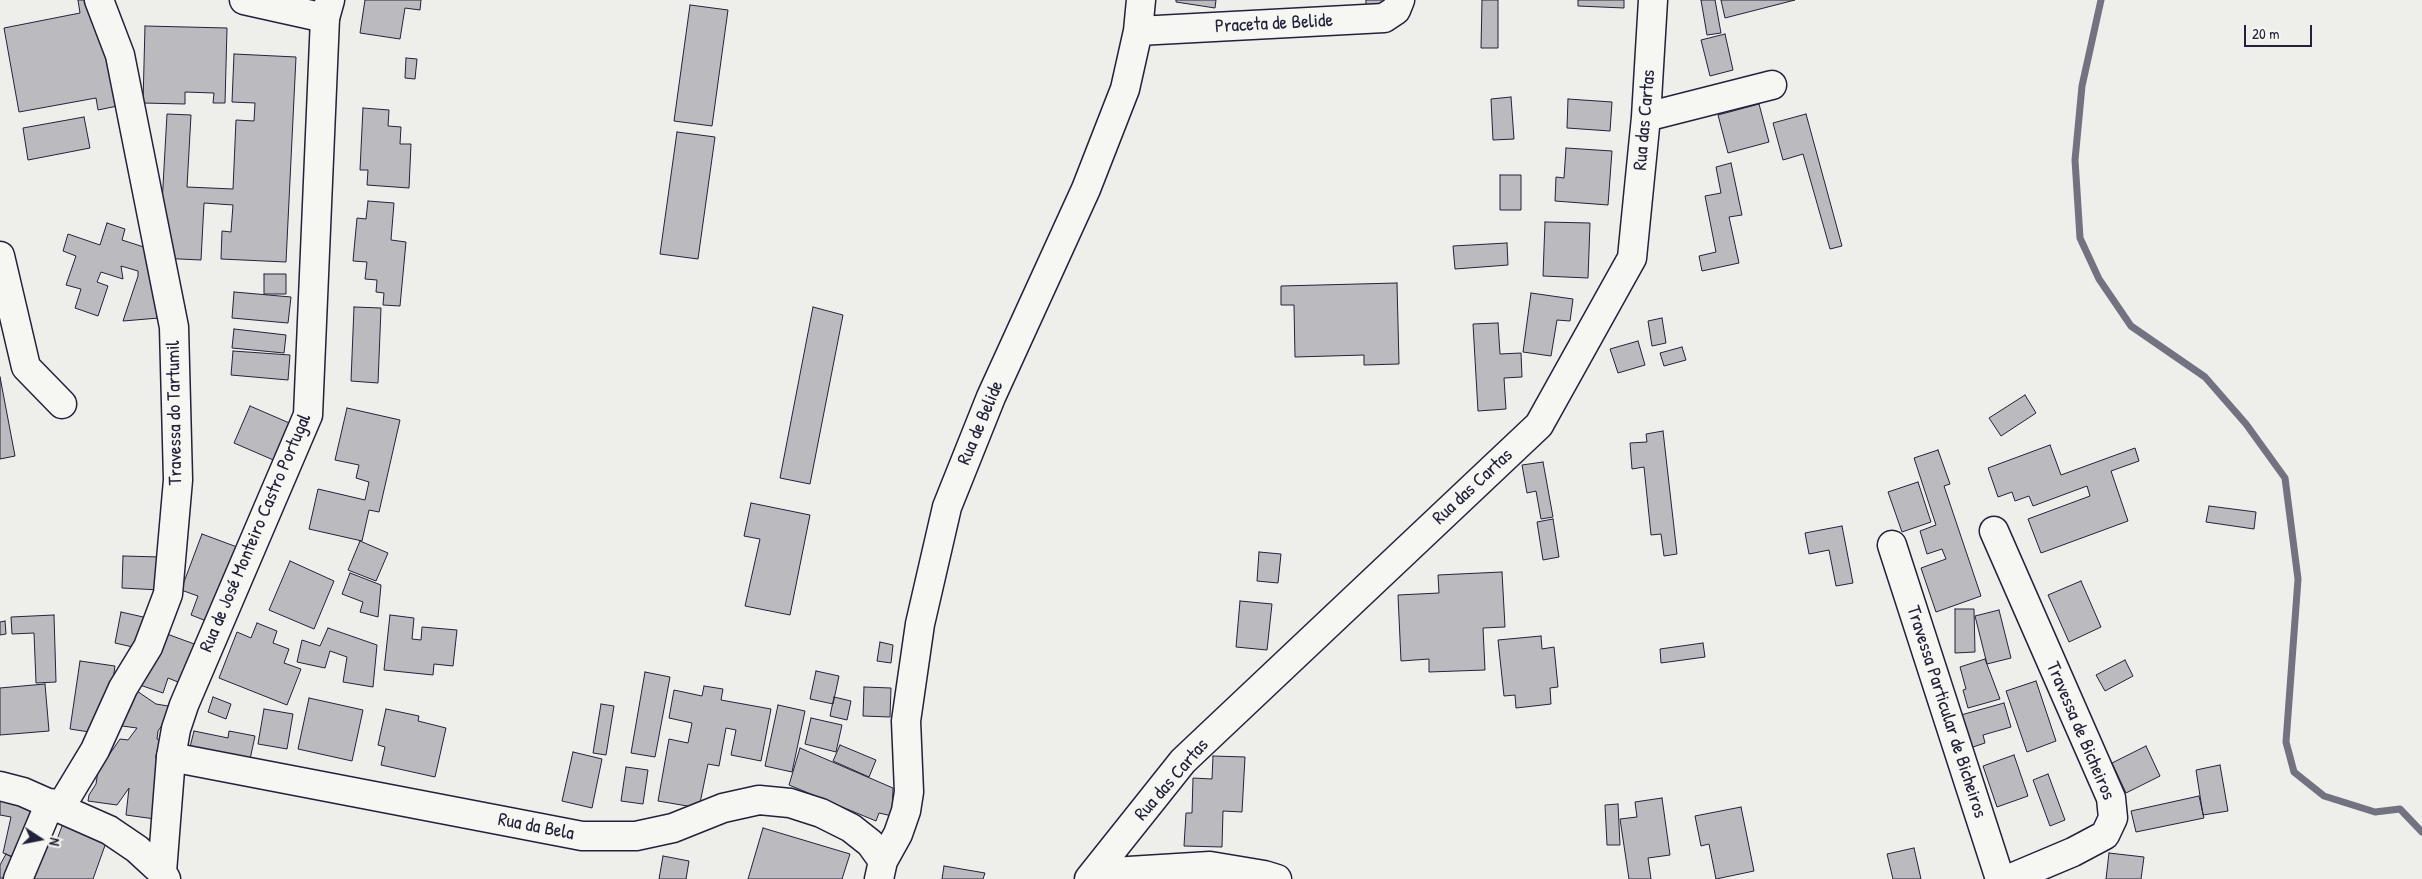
<!DOCTYPE html>
<html>
<head>
<meta charset="utf-8">
<style>
	body { margin:0 }
	#map { position:relative; width:2422px; height:879px; overflow:hidden; background:#eeeeeb; font-family:"Patrick Hand",sans-serif }
	canvas { display:block }
	.north { position:absolute; left:15px; top:814px; width:50px; height:50px; -webkit-text-stroke:4px #f6f6f2; paint-order:stroke; rotate:101deg; font-size:14px; font-weight:700; line-height:20px; text-align:center; color:#22223b }
	.north::after { content:''; display:block; margin:auto; width:18px; height:22px; background:#22223b; clip-path:polygon(50% 0,100% 100%,50% 72%,0 100%) }
	.scale { position:absolute; left:2244px; top:25px; width:68px; height:22px; box-sizing:border-box; border:2px solid #22223b; border-top:0; padding-left:6px; font-size:15px; line-height:18px; white-space:nowrap; color:#22223b; -webkit-text-stroke:4px #f6f6f2; paint-order:stroke }
</style>
</head>
<body>
<div id="map">
<canvas width="2422" height="879"></canvas>
<div class="north">N</div>
<div class="scale">20 m</div>
</div>
<script>
const g = document.querySelector('canvas').getContext('2d');
g.lineJoin = 'round';
const poly = rows => new Path2D(rows.map(r => 'M' + r).join(''));
function stroke(path, color, width, dash) { g.strokeStyle = color; g.lineWidth = width; g.lineCap = dash ? 'butt' : 'round'; g.setLineDash(dash || []); g.stroke(path); }
function fillPath(path, color) { g.fillStyle = color; g.fill(path, 'evenodd'); }
function drawText(font, color, halo, rows, align = 'center') {
  g.font = font + ' "Patrick Hand",sans-serif'; g.lineWidth = 4; g.setLineDash([]); g.textBaseline = 'middle'; g.strokeStyle = halo; g.fillStyle = color; for (const [text, x, y, turn = 0] of rows) {
    g.save(); g.translate(x, y); g.rotate((+turn || 0) * Math.PI / 180); g.textAlign = isNaN(turn) ? turn : align; if (halo) g.strokeText(text, 0, 0); g.fillText(text, 0, 0); g.restore();
  }
}
stroke(poly([
	[2101,0,2082,86,2075,160,2080,238,2099,279,2131,326,2205,377,2246,424,2285,478,2298,579,2286,742,2294,772,2324,796,2375,812,2400,809,2422,832]
]), '#727281', 7);
const building = poly([
	[78,0,99,0,127,104,98,110,96,98,19,112,4,28,80,13,78,0],
	[365,0,421,0,420,10,405,8,400,39,360,33,365,0],
	[1176,0,1216,0,1215,8,1176,2,1176,0],
	[1366,0,1388,0,1388,11,1366,11,1366,0],
	[1482,0,1498,0,1498,48,1481,48,1482,0],
	[1578,0,1624,0,1624,8,1578,6,1578,0],
	[1701,0,1715,0,1721,33,1707,35,1701,0],
	[1721,0,1795,0,1725,18,1721,0],
	[690,5,728,10,712,126,674,121,690,5],
	[145,26,227,28,225,103,213,103,214,93,185,92,185,104,143,103,145,26],
	[1725,34,1733,70,1710,76,1701,40,1725,34],
	[234,54,296,57,286,262,221,259,222,231,231,232,233,205,204,203,201,260,159,258,167,114,191,115,187,187,233,189,236,120,254,121,255,103,232,102,234,54],
	[406,58,417,59,415,79,405,78,406,58],
	[1511,97,1514,139,1493,140,1491,99,1511,97],
	[1568,99,1612,102,1610,131,1567,128,1568,99],
	[1759,104,1769,142,1728,153,1718,115,1759,104],
	[363,108,389,110,388,126,401,127,400,144,411,144,409,188,367,185,368,170,360,170,363,108],
	[1806,114,1842,246,1830,249,1803,154,1783,160,1773,123,1806,114],
	[84,117,90,148,28,160,23,128,84,117],
	[677,132,715,137,698,259,660,254,677,132],
	[1566,148,1612,151,1608,205,1555,201,1556,177,1564,178,1566,148],
	[1731,163,1742,215,1729,217,1739,263,1702,271,1699,256,1716,252,1705,196,1721,193,1716,167,1731,163],
	[1500,175,1521,175,1521,210,1500,210,1500,175],
	[368,201,394,203,391,240,406,242,400,306,383,305,384,293,376,292,377,280,365,279,367,262,353,261,357,218,366,219,368,201],
	[1545,222,1590,223,1588,278,1543,276,1545,222],
	[107,223,125,229,122,240,153,250,159,318,123,321,138,276,138,271,121,266,123,279,101,272,97,282,108,286,98,316,75,308,81,289,66,285,76,256,63,251,68,234,100,245,107,223],
	[1507,243,1508,265,1455,269,1453,246,1507,243],
	[264,274,286,274,286,294,264,294,264,274],
	[1397,283,1399,364,1364,365,1364,355,1295,357,1294,305,1281,305,1281,286,1397,283],
	[234,292,291,297,288,323,232,318,234,292],
	[1531,293,1573,299,1570,321,1557,320,1551,356,1523,352,1531,293],
	[354,307,381,308,378,383,351,381,354,307],
	[813,307,843,315,810,484,780,478,813,307],
	[1662,318,1666,343,1652,346,1648,321,1662,318],
	[1498,323,1500,354,1521,353,1522,377,1504,378,1506,409,1478,411,1473,324,1498,323],
	[234,329,286,335,284,353,232,348,234,329],
	[1638,341,1645,365,1618,373,1610,349,1638,341],
	[1682,347,1686,360,1664,366,1660,353,1682,347],
	[233,351,290,355,288,380,231,375,233,351],
	[0,377,15,456,0,459,0,377],
	[2025,395,2036,413,2001,436,1989,418,2025,395],
	[250,406,294,425,278,462,234,443,250,406],
	[347,408,400,420,379,512,369,510,362,541,309,529,318,489,365,500,369,482,356,478,359,465,335,460,347,408],
	[1663,431,1677,554,1664,556,1661,534,1651,535,1644,467,1632,469,1630,443,1647,442,1646,434,1663,431],
	[2050,445,2061,475,2135,448,2139,461,2111,471,2128,521,2041,553,2028,519,2090,496,2087,486,2033,506,2029,496,2015,501,2012,492,1998,497,1988,468,2050,445],
	[1938,450,1950,484,1944,486,1981,596,1936,612,1921,568,1946,559,1942,549,1927,554,1920,531,1936,525,1914,458,1938,450],
	[1543,462,1553,517,1541,519,1536,491,1527,493,1522,465,1543,462],
	[1918,482,1931,522,1902,532,1888,492,1918,482],
	[751,503,810,515,790,615,745,606,760,539,744,536,751,503],
	[2209,506,2256,512,2254,529,2206,522,2209,506],
	[1553,519,1559,557,1543,560,1537,522,1553,519],
	[1842,526,1853,583,1836,586,1829,550,1809,554,1805,533,1842,526],
	[202,534,237,547,209,622,191,615,198,596,181,590,202,534],
	[360,541,388,553,376,581,348,570,360,541],
	[1259,552,1281,554,1278,583,1257,581,1259,552],
	[123,556,161,557,160,590,122,588,123,556],
	[290,561,334,581,314,629,269,610,290,561],
	[1502,572,1505,627,1483,628,1485,670,1429,672,1429,659,1401,661,1398,595,1439,593,1438,575,1502,572],
	[350,573,381,585,378,617,360,612,363,602,342,594,350,573],
	[2081,581,2101,627,2069,642,2048,595,2081,581],
	[1240,601,1272,604,1267,650,1236,647,1240,601],
	[1955,609,1974,609,1975,652,1955,653,1955,609],
	[1999,610,2011,658,1987,664,1975,616,1999,610],
	[121,612,152,619,146,650,115,643,121,612],
	[54,615,56,682,36,683,34,633,12,634,11,617,54,615],
	[390,615,414,618,412,639,421,640,422,627,457,630,453,666,434,664,433,675,384,670,390,615],
	[5,621,6,634,0,635,0,622,5,621],
	[257,623,277,631,273,643,289,649,284,663,301,669,287,705,219,678,237,632,251,638,257,623],
	[328,628,377,645,373,687,343,682,347,657,330,651,325,668,297,662,302,640,320,646,328,628],
	[156,630,197,645,183,684,168,678,163,693,137,684,156,630],
	[1541,636,1542,649,1554,647,1558,687,1550,688,1551,704,1516,708,1515,695,1504,696,1498,640,1541,636],
	[880,642,893,645,891,663,877,661,880,642],
	[1703,643,1705,657,1661,663,1660,649,1703,643],
	[1985,659,2000,699,1968,708,1963,690,1966,689,1960,667,1985,659],
	[2125,660,2133,676,2105,691,2096,675,2125,660],
	[80,661,115,666,108,713,96,733,70,729,80,661],
	[816,671,839,676,833,704,810,699,816,671],
	[645,672,670,677,655,757,631,753,645,672],
	[2036,681,2056,741,2027,752,2006,691,2036,681],
	[45,684,49,731,0,735,0,688,45,684],
	[704,686,723,689,721,700,771,709,761,761,731,755,736,730,726,728,719,766,708,764,699,808,658,801,669,739,688,743,692,723,669,718,674,690,702,696,704,686],
	[864,687,891,688,890,717,863,716,864,687],
	[134,689,156,704,168,706,167,718,158,731,157,739,164,744,155,819,126,815,129,788,117,805,88,801,89,795,96,784,98,771,120,739,128,740,137,728,122,726,115,722,134,689],
	[213,697,231,704,226,719,208,712,213,697],
	[834,697,851,701,847,720,830,716,834,697],
	[309,698,363,710,352,761,298,749,309,698],
	[2004,703,2011,727,1983,735,1985,743,1970,748,1961,715,2004,703],
	[601,704,614,706,606,755,593,753,601,704],
	[778,705,805,711,792,772,765,766,778,705],
	[264,709,293,714,287,749,258,744,264,709],
	[386,709,419,716,418,721,446,728,435,777,381,765,385,747,378,745,386,709],
	[811,718,842,725,836,752,805,744,811,718],
	[194,731,228,738,229,731,255,736,249,764,189,751,194,731],
	[840,745,876,760,869,777,833,761,840,745],
	[2146,746,2160,776,2126,793,2112,763,2146,746],
	[800,748,893,788,892,816,879,813,876,821,789,785,800,748],
	[573,752,602,759,592,808,562,801,573,752],
	[2014,755,2028,796,1997,807,1983,766,2014,755],
	[1213,756,1245,757,1242,812,1223,811,1222,847,1184,846,1186,813,1192,813,1193,778,1212,779,1213,756],
	[2220,765,2228,811,2203,815,2196,770,2220,765],
	[626,767,648,770,643,804,621,801,626,767],
	[2048,774,2065,820,2050,826,2033,780,2048,774],
	[0,796,46,809,24,861,3,853,11,817,0,815,0,796],
	[2199,796,2204,818,2136,832,2131,811,2199,796],
	[1662,798,1670,855,1648,858,1651,879,1629,879,1620,819,1637,817,1635,802,1662,798],
	[1618,804,1620,845,1607,845,1605,805,1618,804],
	[1741,807,1754,871,1716,879,1709,844,1701,846,1695,816,1741,807],
	[64,821,108,837,93,879,24,879,40,836,56,842,64,821],
	[763,828,850,854,842,879,748,879,763,828],
	[1914,848,1921,879,1893,879,1887,854,1914,848],
	[2109,853,2144,857,2141,879,2106,879,2109,853],
	[6,854,23,864,15,879,0,878,0,865,6,854],
	[663,856,689,861,686,879,659,879,663,856],
	[944,866,985,873,983,879,942,879,944,866]
]);
fillPath(building, '#bbbbbf');
stroke(building, '#22223b', 1);
const minor = poly([
	[244,0,325,18],
	[1138,31,1384,18,1396,10,1400,0],
	[1646,117,1772,85],
	[0,256,26,367,62,404],
	[1994,531,2111,798,2113,818,2105,835,2073,852,2009,879],
	[1892,545,2000,879],
	[171,757,582,836,636,836,673,828,723,808,759,800,790,803,821,813,851,828,870,843,883,861],
	[0,786,23,792,109,830,137,849,162,872],
	[60,808,95,750,123,688,148,647,168,594,178,480,174,327,120,55,99,0],
	[1096,873,1210,866,1264,875,1277,879],
	[18,879,50,803],
	[879,879,883,861,898,834,906,811,909,792,906,721,920,624,947,507,991,397,1086,189,1125,89,1138,31,1141,0],
	[1089,879,1183,761,1539,425,1632,258,1646,117,1653,0]
]);
const major = poly([
	[166,879,162,872,171,757,176,729,184,705,308,415,325,18,330,0]
]);
stroke(minor, '#22223b', 31);
stroke(major, '#22223b', 31);
stroke(minor, '#f6f6f2', 28);
stroke(major, '#f6f6f2', 28);
drawText('19px', '#22223b', '#f6f6f2', [
	["Praceta de Belide",1274,24,-3],
	["Rua das Cartas",1645,120,-85],
	["Travessa do Tartumil",175,413,-91],
	["Rua de Belide",981,423,-67],
	["Rua das Cartas",1473,487,-43],
	["Rua de José Monteiro Castro Portugal",256,533,-67],
	["Travessa Particular de Bicheiros",1946,712,72],
	["Travessa de Bicheiros",2080,731,67],
	["Rua das Cartas",1172,780,-49],
	["Rua da Bela",536,827,11]
]);
</script>
</body>
</html>
